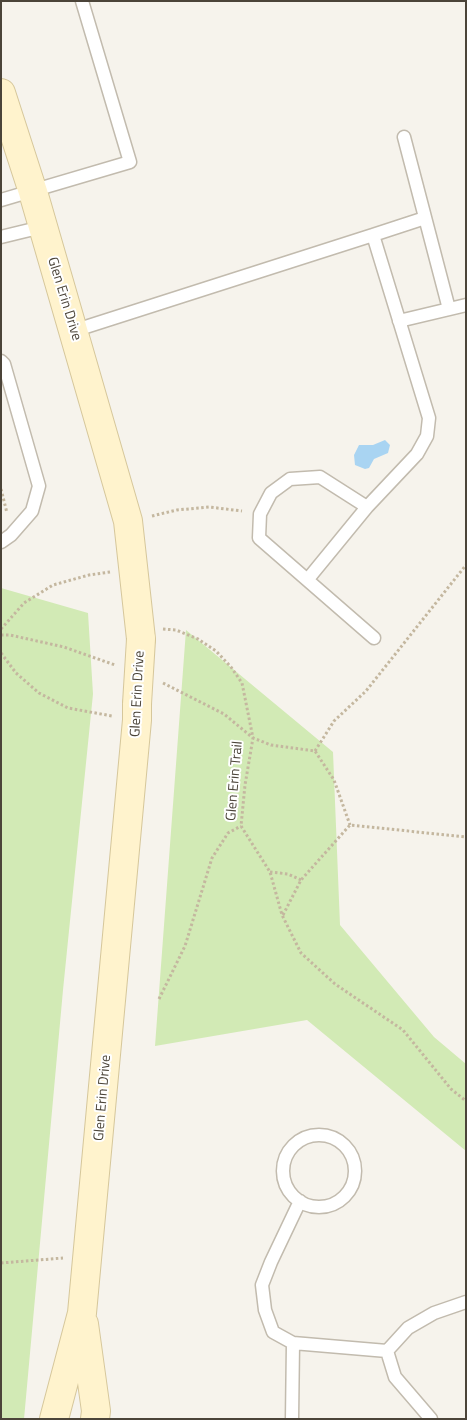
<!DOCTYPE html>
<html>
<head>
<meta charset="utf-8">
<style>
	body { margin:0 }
	#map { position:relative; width:467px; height:1420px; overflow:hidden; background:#f6f3ec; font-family:"Titillium Web",sans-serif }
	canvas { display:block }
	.frame { position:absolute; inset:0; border:2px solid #4b4439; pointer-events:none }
</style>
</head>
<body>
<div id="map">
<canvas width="467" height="1420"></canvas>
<div class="frame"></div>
</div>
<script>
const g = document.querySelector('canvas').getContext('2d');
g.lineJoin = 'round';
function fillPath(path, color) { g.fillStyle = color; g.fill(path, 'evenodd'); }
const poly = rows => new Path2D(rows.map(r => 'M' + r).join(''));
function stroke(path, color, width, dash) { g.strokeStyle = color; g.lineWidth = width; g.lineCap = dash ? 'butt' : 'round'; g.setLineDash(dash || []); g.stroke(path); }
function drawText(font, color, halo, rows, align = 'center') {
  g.font = font + ' "Titillium Web",sans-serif'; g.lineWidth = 4; g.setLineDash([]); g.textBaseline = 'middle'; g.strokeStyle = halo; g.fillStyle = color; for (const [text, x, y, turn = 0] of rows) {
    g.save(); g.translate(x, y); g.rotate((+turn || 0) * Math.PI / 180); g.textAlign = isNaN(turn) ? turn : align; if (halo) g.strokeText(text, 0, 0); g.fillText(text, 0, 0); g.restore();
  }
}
fillPath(poly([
	[1,588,88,613,93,694,63,990,24,1419,1,1419],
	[186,630,333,752,340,925,434,1037,466,1064,466,1151,307,1020,155,1046]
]), '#d2eab5');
fillPath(poly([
	[385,440,390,445,388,453,374,459,369,468,365,469,355,465,354,455,359,445,373,445]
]), '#a9d4f2');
const lane = poly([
	[404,137,449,309],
	[1,200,130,162,82,1],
	[373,235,425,218],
	[1,237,42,227],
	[399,321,466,305],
	[73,331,373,235,429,418,427,436,417,454,367,507,320,477,290,479,271,493,260,514,259,538,374,638],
	[1,361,4,364,39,486,32,511,11,535,1,542],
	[308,579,367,507],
	'283 1171a36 36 0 1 1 72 0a36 36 0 1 1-72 0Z',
	[300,1201,271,1262,262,1285,265,1310,273,1332,293,1343,387,1351,395,1377,431,1419],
	[387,1351,408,1328,434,1313,466,1302],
	[292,1419,293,1343]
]);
const secondary = poly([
	[1,93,33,192,128,521,141,639],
	[84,1324,96,1411,95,1419],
	[54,1419,82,1313,137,720,137,704]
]);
stroke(lane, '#c2bbae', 15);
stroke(secondary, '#d6c79b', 30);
stroke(poly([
	[1,489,7,513],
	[152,516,177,510,209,507,242,511],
	[1,629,24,603,53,585,89,575,110,572],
	[163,629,176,630,198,639,216,651,231,667,242,683,253,738,271,745,315,751,334,780,350,825],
	[1,635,10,635,64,647,115,665],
	[1,653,16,673,39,693,68,708,112,716],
	[163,683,224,714,253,738,245,785,241,826,270,872,282,915,301,953,335,984,403,1030,451,1089,466,1101],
	[315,751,334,721,366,691,466,565],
	[270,872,288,874,301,880],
	[283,915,301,880,350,825,466,837],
	[159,999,185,946,212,858,228,833,241,826],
	[1,1263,63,1258]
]), '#c4b79f', 3, [2.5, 2.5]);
stroke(lane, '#fff', 12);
stroke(secondary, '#fff3cd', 28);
const secondaryBridge = poly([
	[137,704,141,639]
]);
stroke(secondaryBridge, '#d6c79b', 30, []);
stroke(secondaryBridge, '#fff3cd', 28);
drawText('14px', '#4b4439', '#fff', [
	["Glen Erin Drive",64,299,73],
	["Glen Erin Drive",138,694,-87],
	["Glen Erin Trail",235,781,-85],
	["Glen Erin Drive",103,1098,-85]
]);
</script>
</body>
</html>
